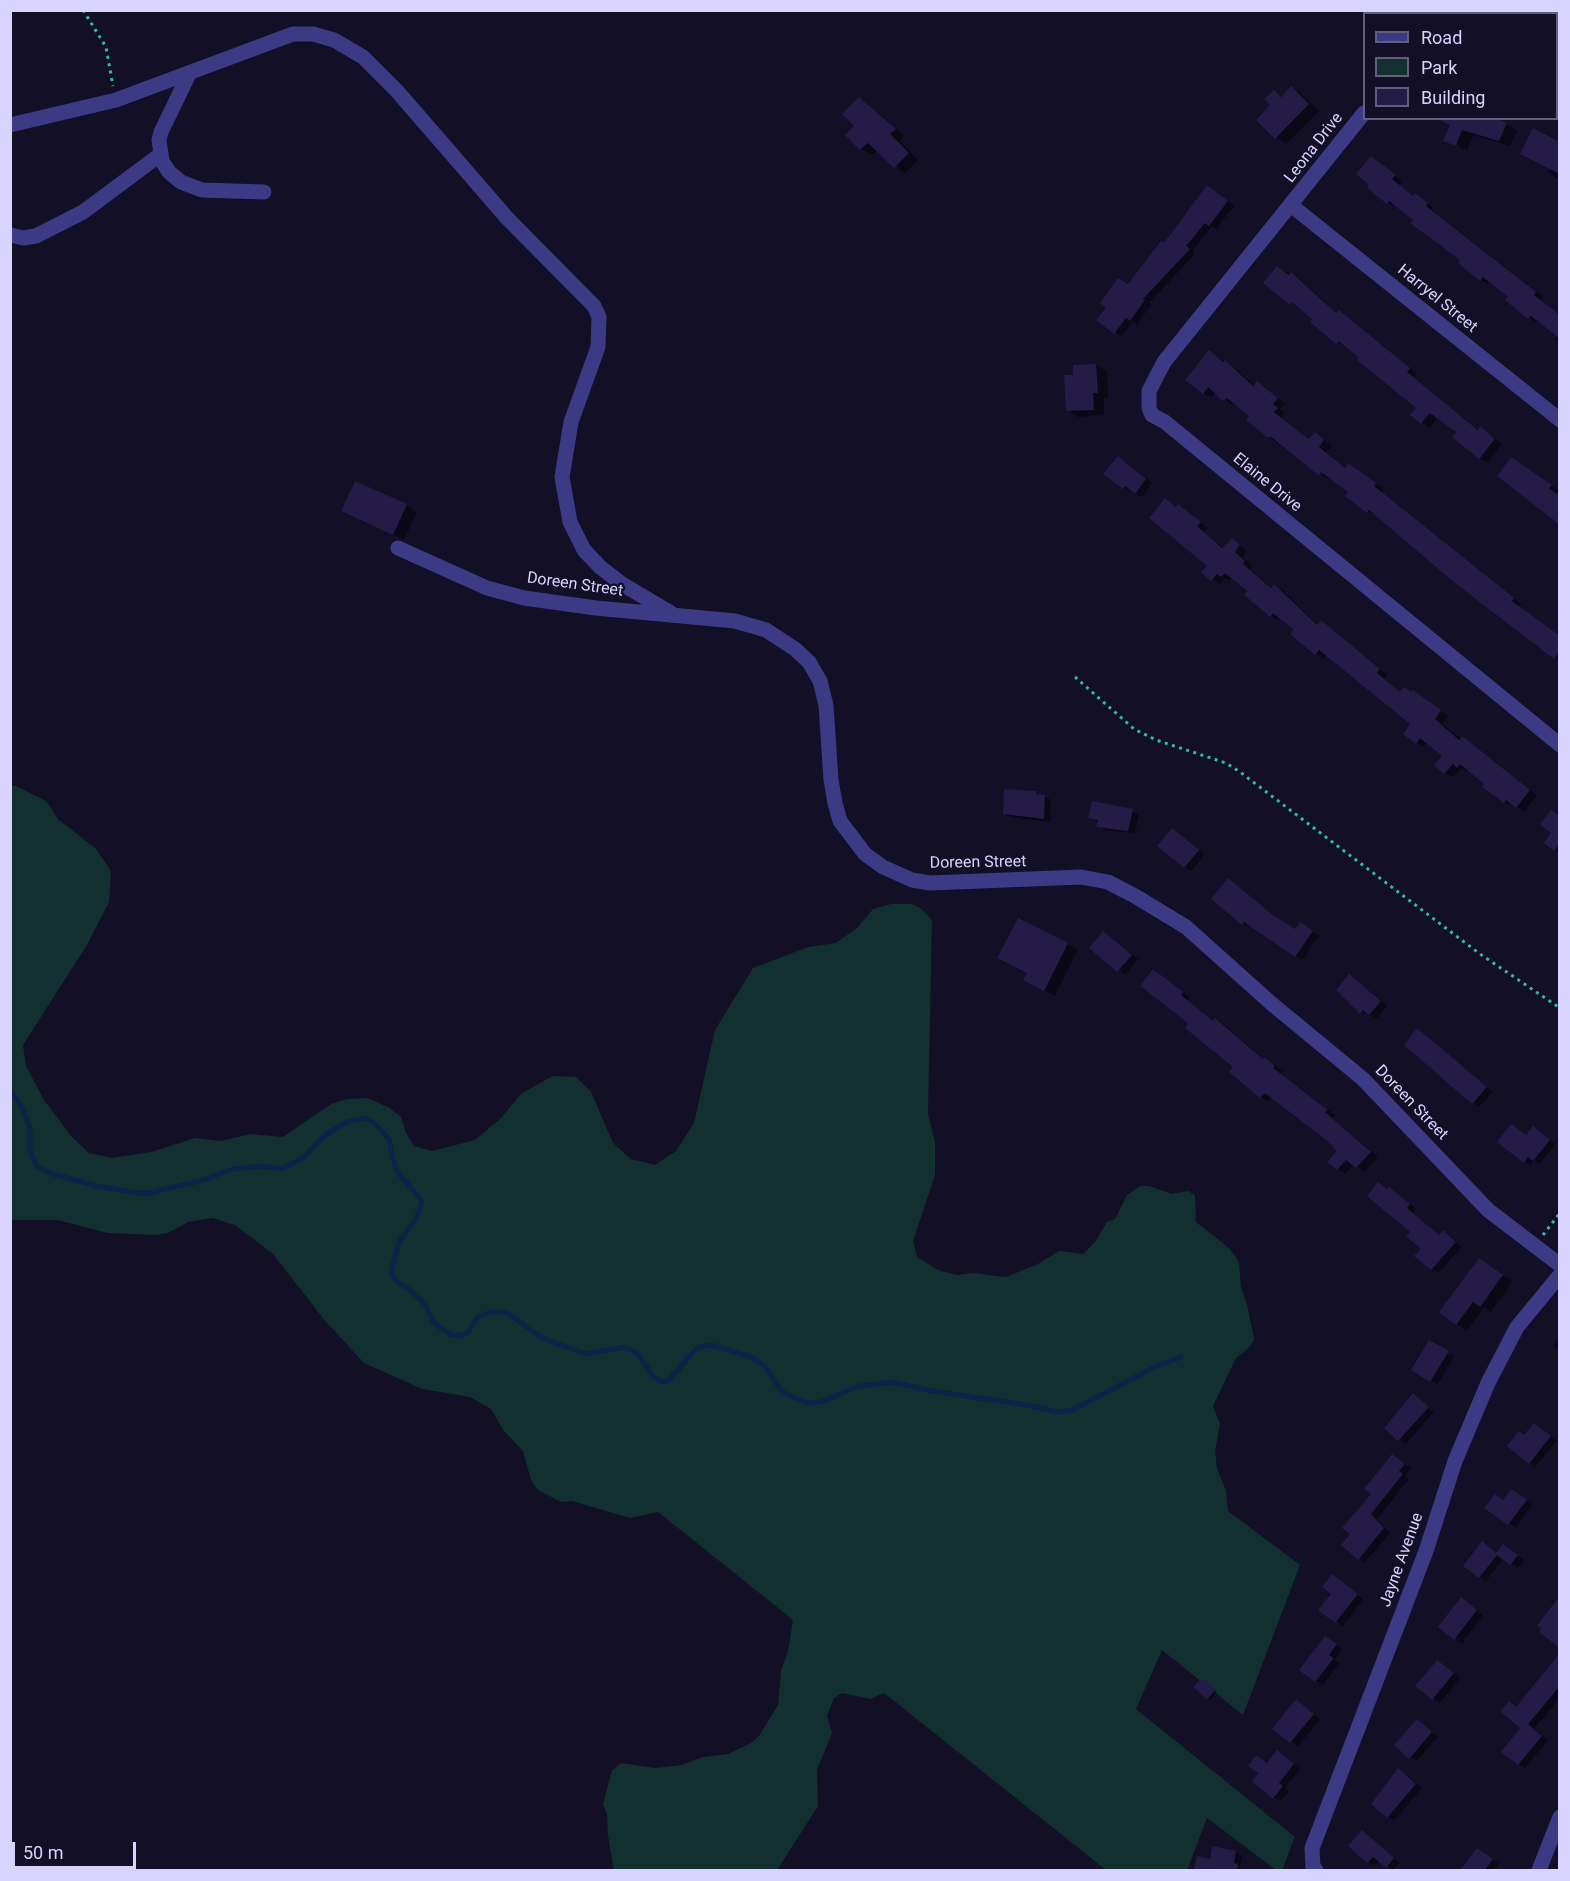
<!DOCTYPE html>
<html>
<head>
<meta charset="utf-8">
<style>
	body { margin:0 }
	#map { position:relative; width:1570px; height:1881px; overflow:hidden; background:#130f26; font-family:Roboto,sans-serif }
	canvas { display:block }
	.frame { position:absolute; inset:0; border:12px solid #d9d4ff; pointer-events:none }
	.legend { position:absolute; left:1363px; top:12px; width:195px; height:108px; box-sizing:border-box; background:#130f26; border:2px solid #625e7d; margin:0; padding:8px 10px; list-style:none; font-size:18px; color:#d9d4ff }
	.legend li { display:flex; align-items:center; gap:12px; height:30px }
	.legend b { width:30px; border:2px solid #625e7d }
	.scale { position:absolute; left:12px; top:1842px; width:124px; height:27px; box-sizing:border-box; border:3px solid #d9d4ff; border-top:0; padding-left:8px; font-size:18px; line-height:21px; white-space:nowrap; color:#d9d4ff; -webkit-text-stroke:4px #130f26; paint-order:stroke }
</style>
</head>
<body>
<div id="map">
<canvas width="1570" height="1881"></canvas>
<div class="frame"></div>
<ul class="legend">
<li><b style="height:8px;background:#3d3a85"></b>Road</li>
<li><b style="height:16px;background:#12302f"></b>Park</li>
<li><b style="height:16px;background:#241b47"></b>Building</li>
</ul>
<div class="scale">50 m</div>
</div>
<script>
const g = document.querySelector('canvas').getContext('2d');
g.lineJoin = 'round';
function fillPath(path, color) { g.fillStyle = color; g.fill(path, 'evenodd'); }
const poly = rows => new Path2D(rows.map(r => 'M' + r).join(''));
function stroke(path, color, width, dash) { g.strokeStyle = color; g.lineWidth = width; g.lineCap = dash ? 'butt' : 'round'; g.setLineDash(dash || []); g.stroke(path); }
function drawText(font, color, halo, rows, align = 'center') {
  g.font = font + ' Roboto,sans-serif'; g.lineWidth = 4.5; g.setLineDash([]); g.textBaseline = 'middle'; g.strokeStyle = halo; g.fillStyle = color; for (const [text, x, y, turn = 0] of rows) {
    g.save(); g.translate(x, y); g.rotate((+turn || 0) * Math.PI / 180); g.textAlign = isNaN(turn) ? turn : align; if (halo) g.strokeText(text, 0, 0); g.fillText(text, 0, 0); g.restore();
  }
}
fillPath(poly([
	[10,786,16,786,46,801,58,819,96,849,111,871,109,902,87,945,23,1045,26,1066,44,1100,72,1137,89,1153,112,1158,151,1152,195,1138,221,1141,251,1134,283,1137,331,1104,347,1099,367,1098,388,1107,401,1117,406,1133,414,1146,432,1151,475,1140,500,1119,522,1093,553,1076,576,1077,591,1092,613,1143,631,1159,655,1165,676,1151,694,1123,715,1030,753,968,808,947,836,943,857,928,873,909,891,904,912,904,922,909,932,920,928,1114,935,1142,935,1175,913,1241,917,1257,938,1270,957,1275,973,1273,1006,1277,1038,1264,1059,1251,1083,1254,1095,1242,1107,1222,1115,1219,1127,1195,1140,1186,1149,1186,1172,1194,1188,1191,1195,1195,1196,1222,1229,1248,1239,1262,1241,1288,1247,1304,1254,1339,1250,1347,1236,1358,1213,1406,1220,1424,1215,1451,1217,1468,1226,1491,1228,1511,1300,1565,1243,1715,1162,1650,1136,1709,1295,1837,1282,1870,1276,1870,1207,1818,1187,1870,1106,1870,884,1693,870,1699,842,1693,834,1698,827,1716,832,1733,817,1770,818,1806,777,1870,614,1870,608,1836,607,1814,603,1804,612,1770,621,1763,655,1768,682,1765,703,1757,728,1754,751,1743,759,1736,778,1705,781,1671,788,1651,793,1620,658,1512,630,1518,572,1501,561,1502,538,1490,531,1480,523,1451,504,1431,491,1409,470,1397,422,1389,364,1363,326,1322,273,1254,235,1225,212,1218,188,1222,168,1233,156,1235,108,1233,58,1220,11,1220]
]), '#12302f');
fillPath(poly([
	[1291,88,1302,94,1319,111,1286,144,1276,138,1272,105,1274,92,1283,97],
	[860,98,905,136,900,141,918,160,905,173,877,150,872,155,861,149,847,135,856,126],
	[1454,118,1506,124,1517,130,1510,146,1473,135,1467,151,1445,140],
	[1560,144,1560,180,1548,173],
	[1379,162,1402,181,1399,185,1414,197,1423,199,1434,209,1433,211,1543,297,1541,300,1556,312,1560,312,1560,343,1555,339,1557,335,1538,320,1536,322,1529,318,1510,297,1491,281,1488,284,1481,280,1462,260,1397,205,1395,207,1388,203],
	[1208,187,1234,206,1216,229,1212,226,1192,251,1195,254,1149,303,1151,305,1137,324,1133,321,1122,336,1115,332,1129,286,1165,245],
	[1277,267,1299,278,1337,314,1347,316,1417,374,1413,378,1479,430,1480,428,1488,433,1502,444,1487,462,1479,458,1458,432,1437,417,1430,427,1422,423,1418,407,1346,345,1337,342,1315,319,1265,283],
	[1209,352,1233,366,1255,386,1258,383,1266,388,1285,403,1280,409,1285,413,1281,418,1310,441,1315,434,1323,439,1332,446,1326,452,1346,469,1349,465,1383,489,1381,492,1521,604,1519,607,1560,636,1560,661,1376,515,1368,512,1350,492,1329,477,1328,479,1320,474,1269,437,1248,419,1251,416,1234,402,1232,405,1216,392,1211,397,1203,393],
	[1096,365,1107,371,1108,398,1104,399,1104,415,1078,417,1067,410,1074,376],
	[1125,462,1152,483,1142,497,1124,488],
	[1519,463,1558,490,1556,494,1560,523],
	[406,505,417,512,404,540,343,511],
	[1179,506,1208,528,1204,532,1224,548,1232,540,1240,545,1247,551,1242,557,1252,566,1250,569,1273,589,1275,586,1282,590,1318,625,1329,627,1387,675,1384,679,1401,693,1421,696,1448,716,1442,724,1537,795,1525,811,1505,802,1484,786,1486,784,1468,768,1466,771,1461,768,1453,777,1445,773,1436,765,1444,756,1428,742,1424,747,1417,743,1413,724,1327,654,1324,658,1316,654,1296,629,1281,617,1278,620,1271,616,1232,577,1230,580,1225,578,1220,584,1212,579,1209,566,1177,508],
	[1035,792,1051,800,1050,822,1011,817,1004,813],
	[1132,811,1139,815,1135,833,1105,830,1098,826,1099,822,1090,818],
	[1560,817,1560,852,1555,850,1553,833],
	[1179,834,1204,855,1191,871,1185,867],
	[1229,880,1281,921,1296,931,1307,927,1319,936,1302,960,1251,926,1250,928,1243,924,1213,899],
	[1019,920,1078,950,1055,996,1036,986,1028,973],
	[1103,933,1138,959,1125,975,1091,948],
	[1161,976,1190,998,1187,1000,1214,1022,1216,1020,1223,1024,1264,1059,1272,1063,1282,1071,1280,1073,1335,1115,1332,1118,1378,1157,1365,1171,1354,1164,1345,1174,1338,1169,1329,1162,1339,1151,1272,1097,1268,1101,1261,1097,1191,1023],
	[1356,980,1387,1005,1377,1018,1361,1012],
	[1418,1030,1493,1092,1479,1107,1473,1103],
	[1539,1131,1555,1144,1540,1163,1534,1160,1531,1165,1525,1162,1527,1136],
	[1390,1189,1416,1209,1413,1213,1440,1236,1450,1236,1461,1247,1439,1273,1432,1269],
	[1490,1266,1512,1282,1491,1312,1484,1307,1467,1330,1457,1324],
	[1560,1337,1560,1351,1553,1346],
	[1430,1342,1454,1356,1438,1384,1413,1370],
	[1414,1395,1434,1412,1406,1444,1386,1428],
	[1541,1429,1557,1441,1536,1466,1530,1462],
	[1392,1455,1411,1468,1405,1476,1409,1479,1377,1519,1390,1533,1365,1562,1359,1558,1352,1534],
	[1518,1494,1532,1505,1516,1528,1486,1508],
	[1489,1547,1497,1554,1511,1550,1524,1560,1518,1568,1504,1558,1486,1581,1479,1577],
	[1339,1580,1363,1599,1343,1626,1320,1610],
	[1468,1603,1483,1615,1462,1643,1440,1627],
	[1333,1642,1342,1649,1335,1660,1339,1663,1323,1685,1301,1670],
	[1444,1665,1460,1678,1440,1703,1417,1686],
	[1560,1678,1560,1698,1534,1729,1548,1740,1525,1768,1518,1764,1522,1728,1509,1703,1517,1708],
	[1205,1681,1217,1692,1210,1700,1208,1698],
	[1303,1705,1320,1719,1298,1746,1274,1728],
	[1417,1721,1438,1737,1417,1761,1410,1757],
	[1284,1756,1300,1769,1285,1788,1289,1791,1281,1801,1274,1798,1268,1765],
	[1405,1774,1422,1788,1394,1820,1388,1816],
	[1362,1832,1400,1863,1393,1870,1380,1860,1375,1865,1368,1862],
	[1478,1850,1499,1864,1494,1870,1462,1870],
	[1236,1852,1242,1856,1239,1870,1196,1870,1198,1858,1211,1860]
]), '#0007');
stroke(poly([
	[10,1092,20,1104,30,1128,30,1151,37,1167,53,1174,97,1186,145,1194,203,1180,233,1169,262,1166,282,1169,304,1157,325,1135,347,1122,366,1118,374,1123,389,1139,396,1170,422,1201,417,1217,399,1242,391,1272,397,1282,408,1288,425,1304,434,1323,450,1334,460,1336,468,1332,478,1317,491,1312,506,1312,542,1338,586,1354,624,1347,637,1353,653,1376,662,1382,669,1380,697,1348,711,1345,751,1357,765,1366,782,1392,807,1403,821,1402,859,1386,894,1382,927,1390,1032,1406,1058,1412,1072,1410,1157,1366,1181,1357]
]), '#0c2248', 5);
fillPath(poly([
	[1291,86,1309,104,1275,139,1256,120,1270,105,1264,99,1274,90,1281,97],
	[859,97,896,129,890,134,909,153,894,168,868,143,860,150,845,135,854,126,842,114],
	[1436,118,1496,118,1507,123,1499,141,1462,130,1456,146,1443,141,1450,125],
	[1533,128,1560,142,1560,174,1520,154],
	[1371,156,1396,175,1392,179,1413,196,1415,193,1428,203,1426,206,1536,292,1534,295,1560,315,1560,339,1531,316,1528,319,1505,300,1508,297,1483,277,1480,281,1458,263,1460,260,1410,223,1413,220,1389,201,1387,204,1367,188,1369,185,1356,174],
	[1207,185,1228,201,1209,226,1205,223,1186,246,1190,249,1143,299,1145,300,1130,321,1126,318,1114,334,1096,320,1106,308,1100,303,1118,278,1128,284,1161,241,1164,243],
	[1277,266,1289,275,1291,272,1336,313,1339,310,1410,368,1407,372,1478,430,1480,426,1495,439,1479,459,1452,437,1456,432,1430,413,1421,424,1410,415,1416,408,1357,360,1359,358,1339,341,1336,344,1310,322,1312,319,1292,302,1290,305,1263,283],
	[1209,350,1223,362,1225,360,1253,386,1257,381,1278,398,1273,404,1278,408,1274,412,1299,432,1309,439,1315,432,1324,440,1319,447,1345,468,1348,463,1376,483,1374,486,1514,598,1512,601,1560,636,1560,651,1554,659,1455,583,1369,510,1367,513,1345,496,1348,492,1321,472,1319,476,1270,436,1268,438,1246,420,1249,416,1227,398,1223,401,1208,387,1203,394,1185,380],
	[1096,364,1098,393,1093,393,1094,410,1066,411,1064,375,1073,375,1073,365],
	[1118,456,1146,479,1135,494,1125,486,1123,489,1103,474],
	[1511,457,1552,485,1549,488,1560,496,1560,525,1497,476],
	[355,481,407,504,393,535,341,511],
	[1165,498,1176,507,1178,504,1201,522,1197,526,1222,548,1232,538,1240,545,1235,552,1245,561,1243,564,1271,588,1274,584,1317,625,1321,620,1380,669,1377,673,1400,692,1404,687,1412,692,1413,690,1441,710,1435,719,1459,740,1462,736,1530,790,1516,808,1506,800,1504,803,1482,787,1484,784,1460,764,1457,768,1453,764,1444,774,1434,765,1442,756,1420,738,1416,744,1403,734,1410,724,1319,650,1315,655,1290,634,1294,630,1273,613,1270,617,1244,595,1247,591,1225,573,1221,577,1217,574,1211,581,1201,572,1207,566,1149,518],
	[1004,789,1036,791,1036,794,1045,795,1044,819,1003,814],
	[1092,801,1133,809,1128,831,1096,827,1098,820,1088,818],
	[1551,810,1560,816,1560,843,1554,851,1544,843,1551,833,1540,824],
	[1172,828,1199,850,1184,868,1157,846],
	[1228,878,1273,915,1295,929,1300,922,1313,931,1295,957,1244,922,1242,925,1211,899],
	[1018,918,1068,943,1044,991,1023,980,1027,973,997,958],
	[1103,931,1132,955,1117,972,1089,948],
	[1153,969,1183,992,1181,995,1213,1021,1215,1018,1263,1059,1264,1057,1275,1066,1273,1068,1328,1110,1325,1112,1371,1152,1356,1168,1346,1160,1337,1170,1327,1162,1337,1151,1326,1140,1265,1093,1260,1098,1229,1072,1233,1067,1185,1028,1188,1023,1140,986],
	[1349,974,1381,1001,1369,1015,1363,1010,1360,1014,1336,990],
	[1417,1028,1487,1087,1472,1104,1404,1045],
	[1511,1124,1526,1135,1533,1126,1550,1140,1533,1161,1528,1157,1524,1163,1497,1142],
	[1378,1182,1387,1189,1389,1187,1410,1204,1407,1208,1439,1235,1443,1230,1456,1242,1431,1270,1414,1256,1421,1249,1406,1236,1410,1232,1367,1196],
	[1479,1258,1503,1275,1480,1307,1473,1302,1456,1325,1439,1312],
	[1429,1340,1449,1351,1430,1382,1411,1370],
	[1413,1393,1429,1407,1398,1441,1384,1428],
	[1534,1423,1551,1436,1529,1464,1507,1446,1519,1431,1524,1435],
	[1392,1454,1405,1464,1399,1471,1403,1474,1371,1514,1384,1528,1358,1560,1341,1545,1350,1534,1342,1528,1371,1494,1364,1489],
	[1511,1489,1527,1500,1508,1525,1484,1508,1495,1494,1503,1500],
	[1482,1541,1496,1553,1503,1544,1518,1555,1510,1565,1497,1555,1479,1578,1463,1566],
	[1332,1574,1358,1594,1335,1623,1318,1610,1331,1594,1322,1587],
	[1560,1596,1560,1648,1539,1632,1541,1629,1537,1625],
	[1461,1597,1477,1610,1454,1640,1438,1627],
	[1325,1636,1337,1644,1329,1655,1334,1658,1315,1682,1299,1670],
	[1560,1653,1560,1686,1528,1724,1542,1736,1518,1765,1501,1752,1520,1728,1500,1711,1509,1701,1516,1707],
	[1437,1660,1454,1673,1432,1700,1415,1686],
	[1202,1678,1215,1690,1207,1700,1193,1687],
	[1296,1699,1314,1714,1290,1743,1272,1729],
	[1417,1719,1432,1732,1409,1759,1394,1745],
	[1277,1750,1294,1764,1279,1783,1283,1786,1273,1799,1252,1781,1258,1773,1248,1766,1256,1755,1267,1763],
	[1398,1768,1416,1784,1387,1818,1371,1804],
	[1362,1830,1394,1858,1386,1868,1373,1857,1367,1863,1348,1846],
	[1212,1846,1236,1851,1234,1863,1238,1864,1237,1870,1194,1870,1197,1856,1210,1859],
	[1477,1848,1493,1859,1485,1870,1460,1870]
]), '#241b47');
stroke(poly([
	[83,10,106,47,113,86],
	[1075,677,1134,729,1156,740,1226,763,1240,772,1480,954,1560,1008],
	[1543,1235,1560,1213]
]), '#2fb8b0', 3, [3, 4.5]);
stroke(poly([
	[190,72,161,132,159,140,162,161,169,172,181,182,202,190,264,192],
	[1556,90,1560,92],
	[1364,113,1164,362,1149,391,1149,408,1152,415,1165,422,1560,745],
	[10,125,116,100,293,34,313,34,334,40,363,57,397,91,507,218,594,306,599,317,598,347,571,422,562,477,570,522,584,550,600,567,622,584,671,613],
	[1292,206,1560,420],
	[11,235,23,238,36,236,83,212,161,154],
	[398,548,487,588,524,598,596,608,735,621,766,630,795,649,809,662,820,681,826,705,831,780,835,803,840,821,865,854,883,867,912,880,930,883,1081,877,1108,882,1135,896,1186,927,1272,1004,1363,1079,1488,1210,1560,1265],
	[1316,1870,1313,1867,1312,1848,1426,1551,1455,1461,1488,1383,1517,1327,1560,1275],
	[1539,1870,1560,1817]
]), '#3d3a85', 15);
drawText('16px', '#d9d4ff', '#130f26', [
	["Leona Drive",1314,148,-52],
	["Harryel Street",1437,299,39],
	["Elaine Drive",1267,483,39],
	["Doreen Street",575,585,8],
	["Doreen Street",978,863,-1],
	["Doreen Street",1411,1103,46],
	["Jayne Avenue",1402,1560,-70]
]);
</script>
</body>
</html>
